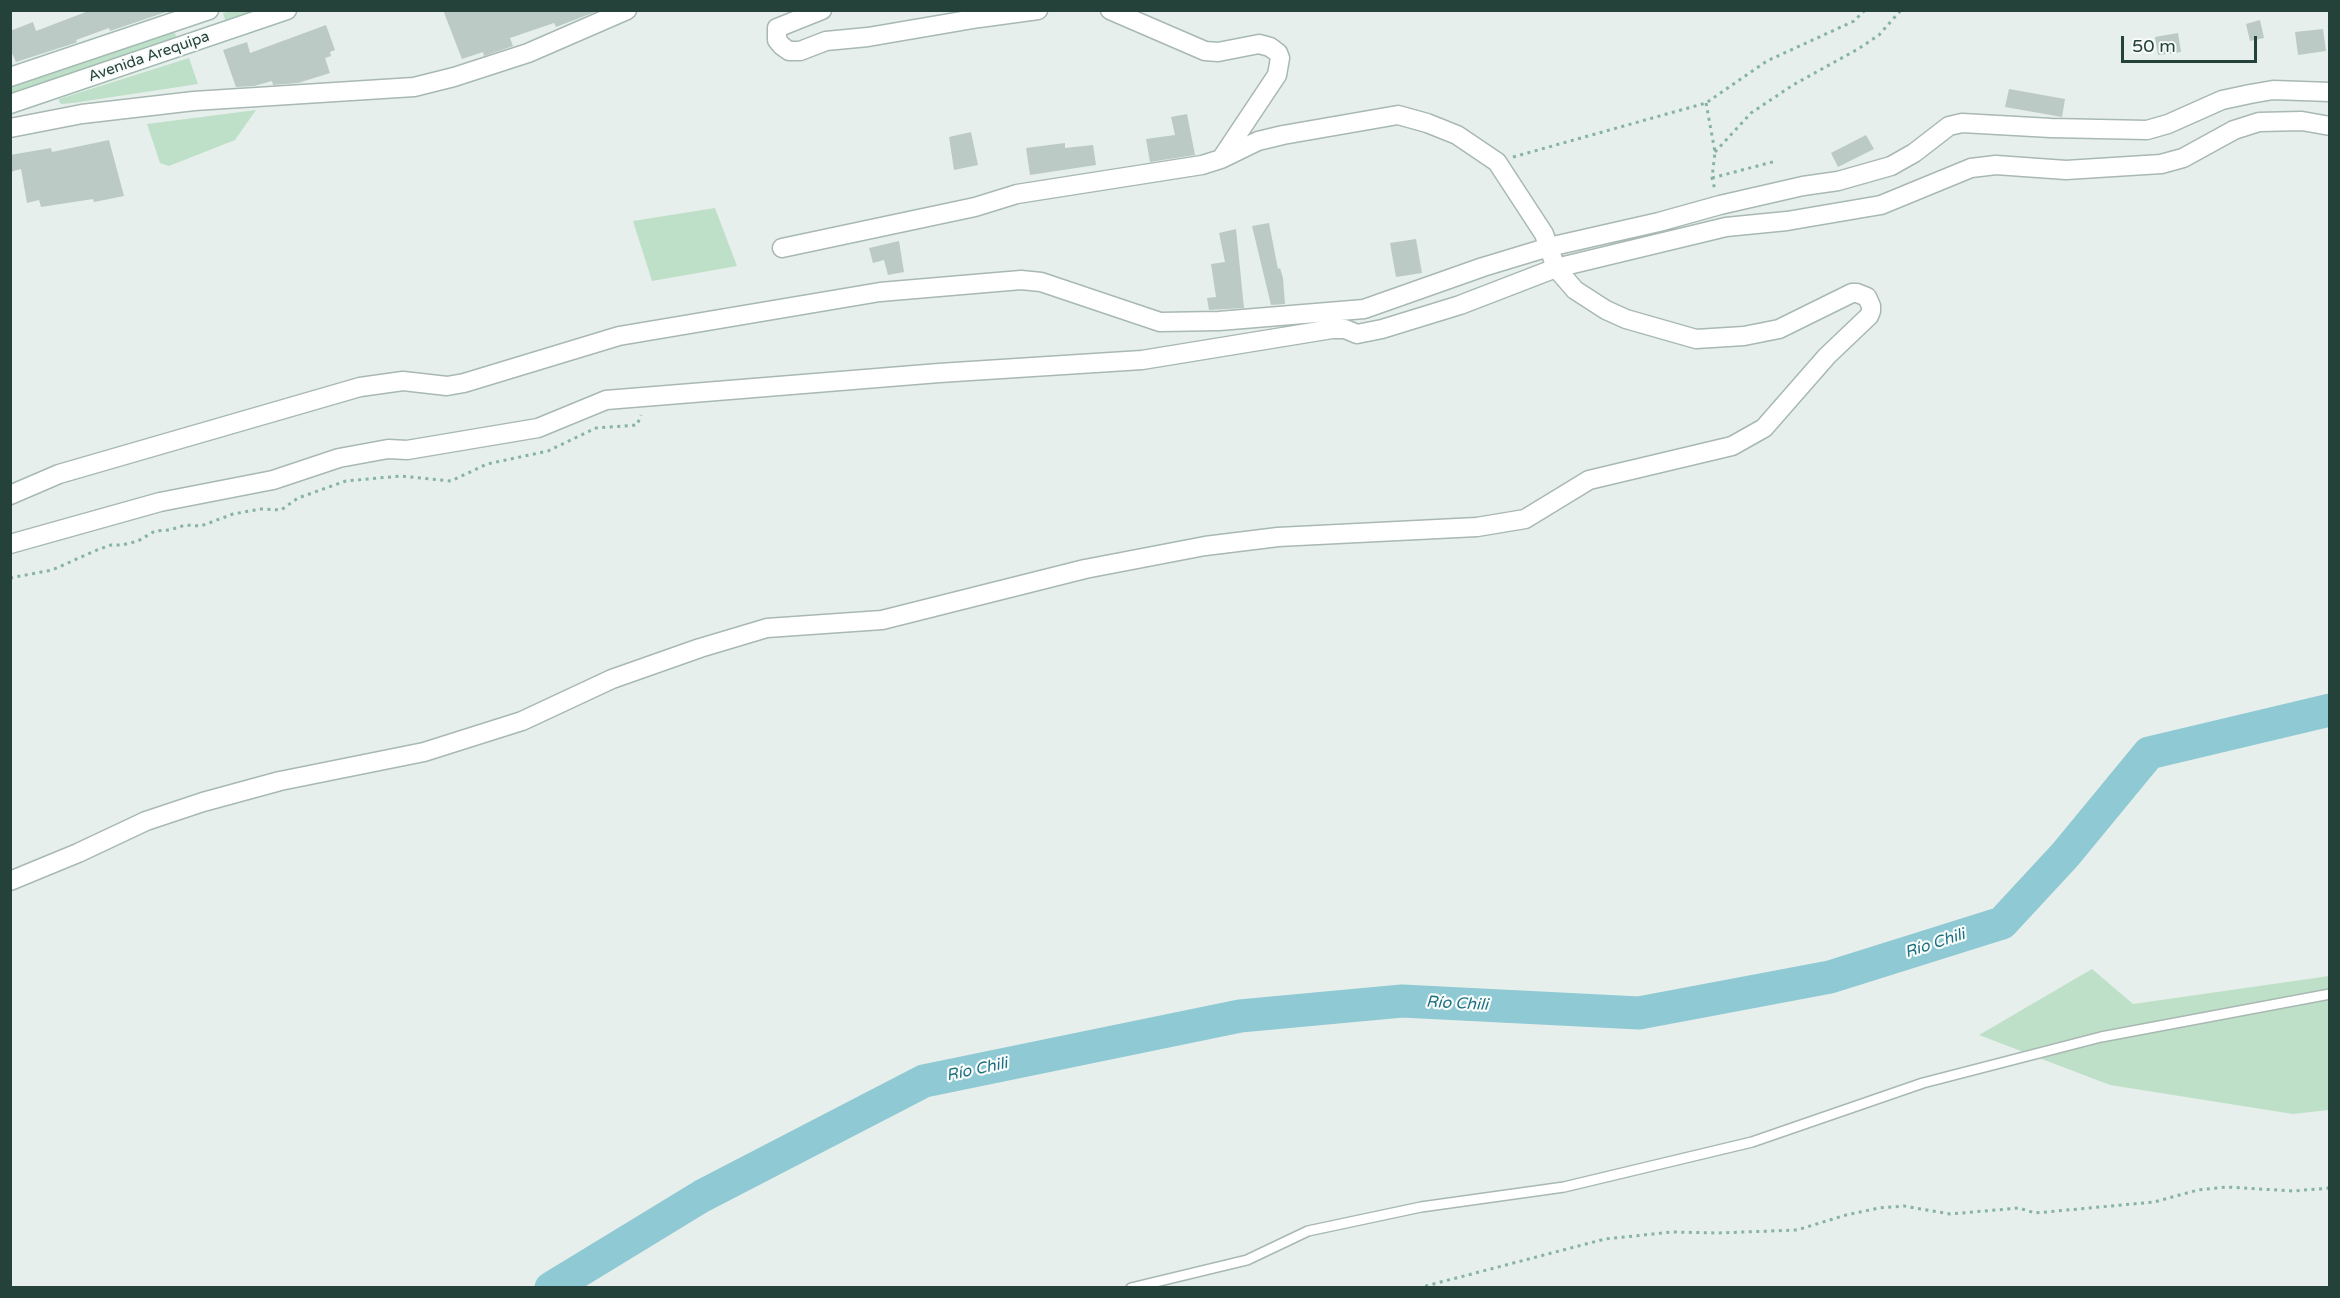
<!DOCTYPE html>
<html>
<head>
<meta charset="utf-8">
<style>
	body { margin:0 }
	#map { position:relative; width:2340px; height:1298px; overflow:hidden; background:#e6efeb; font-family:"Varela Round",sans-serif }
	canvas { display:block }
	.frame { position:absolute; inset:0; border:12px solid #24423a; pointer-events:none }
	.scale { position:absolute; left:2121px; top:36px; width:136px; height:27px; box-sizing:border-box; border:3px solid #24423a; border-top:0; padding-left:8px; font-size:18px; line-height:21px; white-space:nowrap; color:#24423a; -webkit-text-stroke:4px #f7fbf9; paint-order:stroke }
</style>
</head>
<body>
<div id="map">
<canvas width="2340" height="1298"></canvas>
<div class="frame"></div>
<div class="scale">50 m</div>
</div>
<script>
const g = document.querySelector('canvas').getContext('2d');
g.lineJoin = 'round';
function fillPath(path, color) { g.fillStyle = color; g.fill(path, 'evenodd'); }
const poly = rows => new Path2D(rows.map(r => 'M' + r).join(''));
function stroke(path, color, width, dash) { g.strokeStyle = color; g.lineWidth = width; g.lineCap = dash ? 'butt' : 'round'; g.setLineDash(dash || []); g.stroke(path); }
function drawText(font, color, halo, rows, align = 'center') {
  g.font = font + ' "Varela Round",sans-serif'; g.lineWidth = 4.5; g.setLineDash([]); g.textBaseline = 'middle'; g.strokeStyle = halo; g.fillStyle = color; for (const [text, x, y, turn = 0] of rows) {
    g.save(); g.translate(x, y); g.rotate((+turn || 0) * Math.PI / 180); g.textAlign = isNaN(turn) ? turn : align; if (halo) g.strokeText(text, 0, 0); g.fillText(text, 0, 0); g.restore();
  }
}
fillPath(poly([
	[231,11,262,11,226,23,223,13],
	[174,31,177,38,11,95,10,87],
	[189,58,198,84,73,103,61,104,59,101,59,99],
	[256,110,235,140,169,166,160,163,147,124],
	[715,208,737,266,652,281,633,221],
	[2092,969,2133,1004,2329,976,2329,1110,2293,1114,2110,1085,1979,1035]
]), '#bfe0c8');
stroke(poly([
	[551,1288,702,1196,924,1081,1240,1016,1402,1001,1639,1013,1830,977,2002,923,2065,855,2149,753,2330,710]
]), '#8ec9d4', 33);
fillPath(poly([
	[91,10,172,10,110,31,109,28,76,40,77,42,75,43,16,62,10,49,10,31,33,22,36,31],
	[443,10,595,10,595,12,556,27,554,23,510,38,513,46,484,56,483,52,462,59],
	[2260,20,2264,38,2250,41,2246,24],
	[326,25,335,50,330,52,331,56,325,58,330,73,298,83,273,85,272,81,254,86,236,87,223,50,247,42,250,53],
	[2323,29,2326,51,2298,55,2295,32],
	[2178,33,2181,52,2158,55,2155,37],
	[2009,89,2065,99,2062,117,2005,107],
	[1187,114,1195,155,1150,162,1146,139,1175,135,1171,117],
	[971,132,978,165,954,170,949,137],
	[1866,135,1874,149,1838,167,1831,153],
	[109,140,124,196,94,202,93,199,41,207,39,200,27,203,21,169,10,172,10,155,51,148,52,152],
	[1065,143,1065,148,1093,145,1096,165,1030,175,1026,148],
	[1269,223,1278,269,1280,268,1283,278,1285,304,1271,305,1252,226],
	[1236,229,1244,308,1209,310,1207,298,1216,297,1211,264,1225,262,1219,233],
	[1416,239,1422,273,1396,277,1390,243],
	[899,241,904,272,888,275,884,260,873,263,869,248]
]), '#bbcac4');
const lane = poly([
	[1131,1288,1247,1260,1308,1231,1421,1207,1564,1187,1752,1142,1923,1083,2101,1037,2330,994]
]);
const street = poly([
	[822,10,777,28,777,40,782,46,789,51,800,51,826,41,868,37,979,18,1038,10],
	[10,128,82,114,194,101,414,87,454,77,528,53,627,10],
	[782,248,975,207,1017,194,1202,165,1221,159,1277,75,1280,58,1278,53,1270,47,1259,44,1218,52,1205,51,1110,10],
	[10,495,59,474,360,387,403,381,447,386,464,383,619,336,880,292,1021,280,1041,282,1160,322,1219,321,1364,309,1483,267,1549,247,1659,222,1720,205,1803,186,1838,181,1891,166,1914,153,1949,126,1962,123,2051,128,2147,130,2168,124,2222,100,2250,94,2273,90,2330,92],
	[10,544,160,502,273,480,339,458,388,449,407,450,538,428,606,400,939,373,1142,360,1332,329,1345,329,1357,334,1382,329,1460,305,1556,268,1726,227,1787,221,1881,205,1971,168,1996,165,2066,170,2161,164,2183,158,2234,130,2259,122,2302,121,2330,126],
	[10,881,78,853,146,821,203,802,280,781,424,752,522,721,612,679,700,648,767,628,882,620,1085,569,1205,546,1278,537,1477,527,1525,519,1589,480,1732,446,1764,428,1827,356,1869,316,1871,311,1871,306,1867,297,1857,293,1852,293,1779,329,1744,336,1696,339,1626,319,1606,310,1575,290,1556,268,1544,234,1497,162,1457,135,1427,123,1398,115,1283,135,1258,141,1221,159]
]);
const secondary = poly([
	[10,77,209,10],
	[10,104,287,10]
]);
stroke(lane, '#a8b8b2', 12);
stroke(street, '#a8b8b2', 21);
stroke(secondary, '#a4bbb3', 21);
stroke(poly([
	[1706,103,1715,152,1712,178,1715,190],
	[1715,152,1751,113,1793,85,1858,49,1879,35,1901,10],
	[1513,157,1706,103,1767,61,1854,21,1865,10],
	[1712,178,1776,161],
	[10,578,52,570,97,550,111,545,122,545,138,541,155,531,170,530,185,525,201,526,233,514,261,509,281,510,298,498,346,481,401,476,451,481,487,464,548,451,596,428,637,425,641,415],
	[1418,1288,1605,1239,1672,1232,1718,1233,1797,1230,1846,1215,1879,1208,1904,1206,1950,1214,2019,1208,2035,1213,2154,1202,2198,1190,2227,1187,2293,1191,2330,1188]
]), '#86b3a5', 3, [3, 4.5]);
stroke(lane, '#fff', 9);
stroke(street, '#fff', 18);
stroke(secondary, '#fff', 18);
drawText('15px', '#24423a', '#f7fbf9', [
	["Avenida Arequipa",149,57,-19]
]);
drawText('italic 16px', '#1c6f80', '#f7fbf9', [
	["Río Chili",1935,944,-18],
	["Río Chili",1457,1004,3],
	["Río Chili",977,1070,-12]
]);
</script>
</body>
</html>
